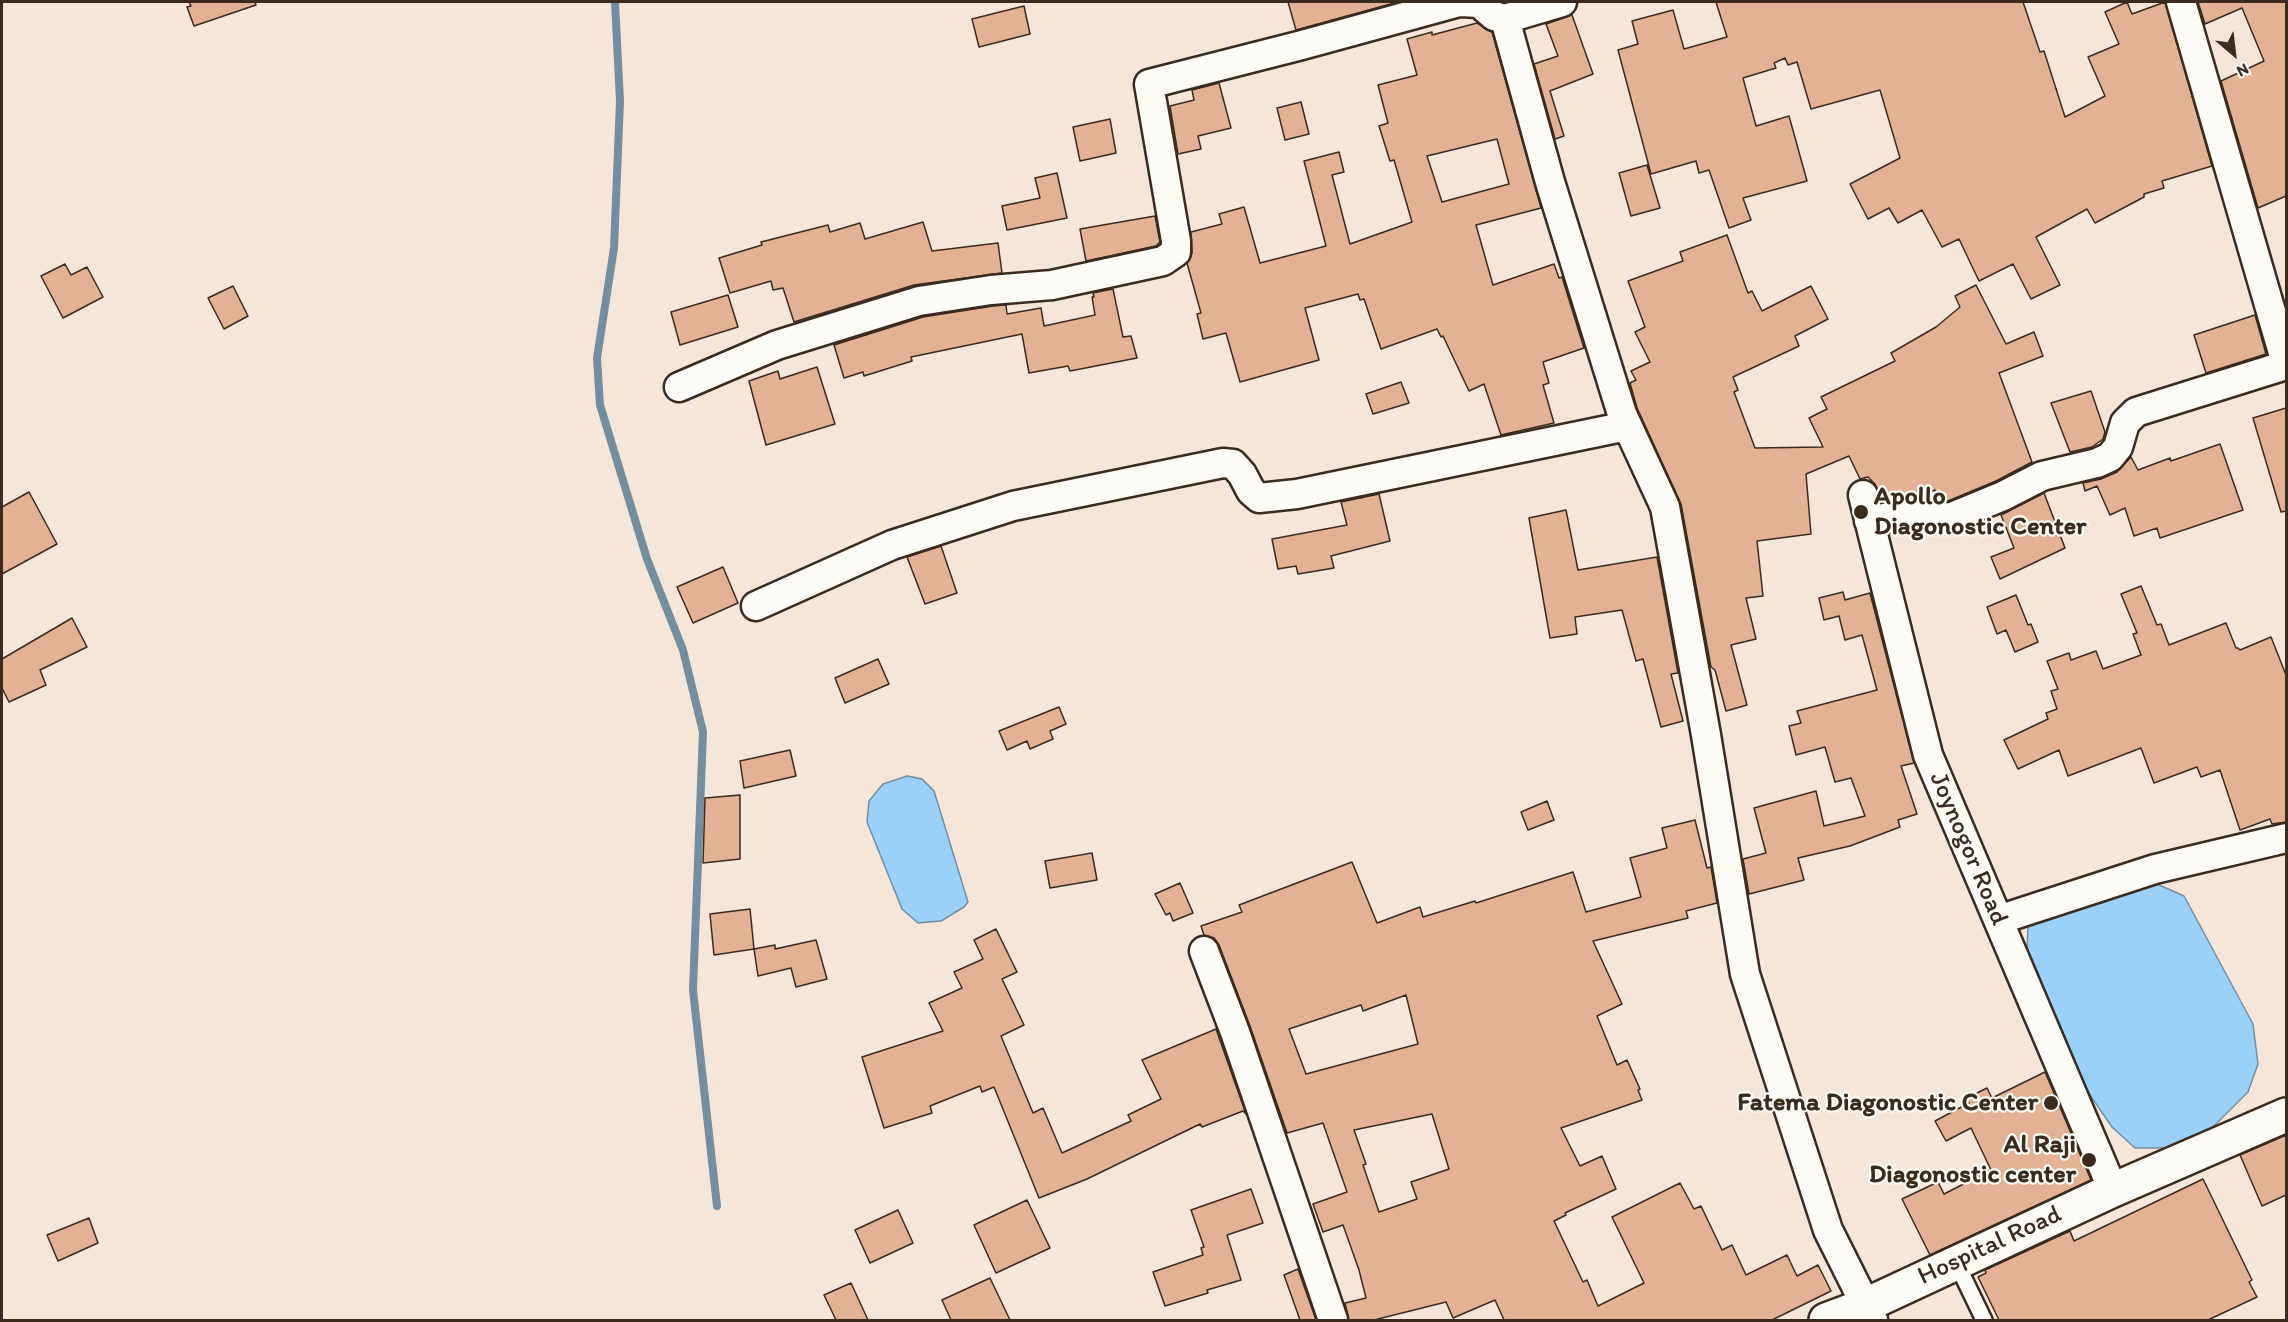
<!DOCTYPE html>
<html>
<head>
<meta charset="utf-8">
<style>
	body { margin:0 }
	#map { position:relative; width:2288px; height:1322px; overflow:hidden; background:#f5e6d9; font-family:Itim,sans-serif }
	canvas { display:block }
	.frame { position:absolute; inset:0; border:3px solid #3b2a1e; pointer-events:none }
	.north { position:absolute; left:2204px; top:24px; width:60px; height:60px; -webkit-text-stroke:4px #fdfcf7; paint-order:stroke; rotate:152deg; font-size:16px; font-weight:700; line-height:24px; text-align:center; color:#3b2a1e }
	.north::after { content:''; display:block; margin:auto; width:21px; height:27px; background:#3b2a1e; clip-path:polygon(50% 0,100% 100%,50% 72%,0 100%) }
</style>
</head>
<body>
<div id="map">
<canvas width="2288" height="1322"></canvas>
<div class="frame"></div>
<div class="north">N</div>
</div>
<script>
const g = document.querySelector('canvas').getContext('2d');
g.lineJoin = 'round';
function fillPath(path, color) { g.fillStyle = color; g.fill(path, 'evenodd'); }
const poly = rows => new Path2D(rows.map(r => 'M' + r).join(''));
function stroke(path, color, width, dash) { g.strokeStyle = color; g.lineWidth = width; g.lineCap = dash ? 'butt' : 'round'; g.setLineDash(dash || []); g.stroke(path); }
function drawText(font, color, halo, rows, align = 'center') {
  g.font = font + ' Itim,sans-serif'; g.lineWidth = 4.5; g.setLineDash([]); g.textBaseline = 'middle'; g.strokeStyle = halo; g.fillStyle = color; for (const [text, x, y, turn = 0] of rows) {
    g.save(); g.translate(x, y); g.rotate((+turn || 0) * Math.PI / 180); g.textAlign = isNaN(turn) ? turn : align; if (halo) g.strokeText(text, 0, 0); g.fillText(text, 0, 0); g.restore();
  }
}
const water = poly([
	[907,776,922,779,934,791,968,902,964,907,941,921,918,923,902,909,867,822,869,801,883,784,907,776],
	[2157,884,2184,896,2253,1024,2258,1064,2248,1092,2212,1128,2178,1148,2135,1148,2112,1127,2079,1079,2027,952,2028,926,2047,911,2157,884]
]);
fillPath(water, '#99d1f8');
stroke(water, '#738ea1', 1.5);
stroke(poly([
	[615,2,620,101,614,248,597,358,600,405,647,559,683,650,703,732,693,990,717,1206]
]), '#738ea1', 8);
const building = poly([
	[189,2,255,2,256,5,194,26,187,7,191,6,189,2],
	[1288,2,1398,2,1296,30,1288,2],
	[1716,2,2023,2,2040,52,2044,51,2065,117,2105,96,2088,57,2119,44,2105,12,2127,2,2132,14,2165,2,2212,166,2162,181,2164,188,2144,194,2144,197,2095,223,2087,209,2036,237,2060,285,2031,299,2013,264,1979,281,1959,239,1942,247,1922,210,1898,223,1889,208,1868,219,1850,184,1900,158,1880,90,1811,109,1797,62,1788,65,1785,58,1774,63,1776,68,1743,78,1756,126,1789,116,1807,181,1743,198,1751,220,1729,228,1709,170,1699,173,1696,161,1651,174,1618,50,1638,44,1632,21,1673,10,1684,49,1727,37,1716,2],
	[2198,2,2286,2,2286,196,2258,208,2221,81,2264,61,2242,8,2205,24,2198,2],
	[1024,6,1030,34,979,47,972,19,1024,6],
	[1572,15,1593,74,1550,91,1564,136,1555,139,1534,64,1558,56,1546,24,1572,15],
	[1477,23,1492,32,1541,208,1476,225,1493,285,1554,264,1559,278,1562,277,1584,348,1543,362,1549,383,1543,385,1554,423,1501,435,1484,384,1469,391,1443,336,1441,337,1437,329,1381,349,1364,299,1360,300,1358,294,1305,308,1319,360,1240,382,1226,333,1203,339,1197,314,1201,313,1187,263,1192,253,1191,232,1222,224,1219,214,1244,207,1260,263,1326,246,1304,161,1339,152,1344,172,1332,175,1350,244,1412,222,1394,160,1390,161,1379,126,1388,123,1378,85,1417,75,1407,39,1432,32,1432,35,1477,23],
	[1497,139,1509,184,1442,202,1427,156,1497,139],
	[1219,83,1231,128,1198,136,1201,149,1178,154,1170,106,1194,100,1192,90,1219,83],
	[1301,102,1309,134,1285,140,1277,108,1301,102],
	[1110,119,1116,153,1080,161,1073,127,1110,119],
	[1647,165,1660,208,1631,216,1619,173,1647,165],
	[1057,173,1067,218,1007,230,1002,206,1040,198,1035,178,1057,173],
	[1155,216,1160,242,1156,246,1086,261,1080,229,1155,216],
	[923,222,932,251,998,243,1002,273,914,285,794,322,783,288,773,290,771,281,730,293,719,258,762,245,761,242,828,225,830,232,860,223,865,239,923,222],
	[1727,235,1748,293,1752,291,1762,311,1811,286,1828,319,1795,336,1799,346,1733,377,1738,390,1734,392,1755,448,1823,447,1809,418,1827,409,1821,397,1895,361,1891,353,1936,327,1960,307,1955,296,1976,285,2006,344,2034,332,2043,356,1999,373,2032,462,1996,481,1948,501,1940,501,1935,490,1915,499,1901,498,1882,502,1875,484,1868,477,1860,479,1849,456,1806,474,1811,534,1757,541,1763,596,1746,598,1756,639,1731,645,1747,705,1726,711,1715,670,1711,667,1681,504,1637,408,1630,383,1636,380,1631,371,1650,362,1635,332,1645,327,1628,281,1683,261,1680,252,1727,235],
	[65,264,71,275,87,267,103,297,63,318,41,276,65,264],
	[233,286,248,316,224,329,208,298,233,286],
	[1113,289,1123,337,1131,336,1137,358,1070,371,1068,366,1029,373,1022,334,911,357,912,361,864,376,863,372,844,378,834,345,923,317,993,306,1006,305,1007,314,1041,308,1044,326,1095,315,1092,297,1094,297,1093,293,1113,289],
	[728,295,738,327,680,345,671,312,728,295],
	[2255,315,2266,354,2206,373,2194,335,2255,315],
	[817,367,835,424,766,445,749,381,778,371,780,379,817,367],
	[1401,382,1409,403,1373,414,1366,394,1401,382],
	[2091,391,2105,432,2103,439,2092,447,2070,452,2051,403,2091,391],
	[2286,408,2286,511,2281,512,2253,418,2286,408],
	[2220,444,2243,510,2160,538,2157,528,2134,536,2125,508,2110,515,2097,486,2085,491,2083,483,2101,479,2117,472,2131,457,2138,470,2170,458,2171,461,2220,444],
	[29,492,57,544,2,574,2,507,29,492],
	[2044,493,2065,548,2000,579,1991,557,2014,548,2001,515,2044,493],
	[1379,494,1390,541,1331,556,1334,568,1298,574,1296,566,1278,569,1272,539,1347,525,1341,502,1379,494],
	[1566,510,1578,570,1657,557,1678,673,1671,674,1683,721,1661,727,1643,659,1636,661,1622,610,1575,617,1577,634,1550,638,1529,518,1566,510],
	[941,546,957,593,925,604,907,557,941,546],
	[723,567,738,603,693,623,677,587,723,567],
	[2141,586,2157,625,2161,624,2169,645,2226,623,2236,648,2238,648,2240,650,2271,637,2286,675,2286,822,2272,824,2270,819,2240,830,2220,770,2201,777,2197,767,2154,783,2141,748,2068,776,2059,750,2018,769,2004,740,2048,719,2046,713,2057,709,2051,691,2058,689,2047,661,2069,653,2071,660,2096,651,2103,669,2141,655,2133,634,2137,633,2121,594,2141,586],
	[1843,592,1845,600,1870,593,1914,763,1901,766,1917,814,1898,820,1900,827,1850,846,1798,858,1804,880,1749,894,1743,859,1766,853,1754,808,1816,791,1824,826,1865,816,1851,778,1835,782,1825,747,1796,755,1789,726,1801,723,1797,711,1877,690,1862,635,1845,640,1839,616,1824,620,1819,598,1843,592],
	[2016,595,2028,625,2031,624,2038,642,2015,652,2006,630,1997,634,1987,607,2016,595],
	[72,618,87,647,40,670,46,685,9,702,2,688,2,659,72,618],
	[878,659,889,684,845,703,835,678,878,659],
	[1059,707,1066,724,1050,731,1053,739,1030,749,1027,741,1007,750,999,731,1059,707],
	[790,750,796,776,744,788,740,761,790,750],
	[740,795,740,859,703,863,705,798,740,795],
	[1547,801,1554,820,1528,830,1521,812,1547,801],
	[1695,820,1707,868,1711,867,1717,903,1686,911,1688,918,1593,941,1622,1004,1597,1016,1617,1065,1627,1060,1640,1089,1638,1090,1642,1100,1561,1128,1580,1166,1602,1156,1616,1189,1565,1213,1566,1215,1554,1221,1583,1282,1587,1280,1598,1306,1644,1283,1612,1217,1680,1183,1694,1209,1701,1206,1722,1250,1732,1245,1746,1275,1787,1255,1797,1276,1818,1265,1831,1291,1772,1320,1504,1320,1495,1300,1453,1318,1446,1302,1374,1320,1349,1320,1345,1303,1366,1298,1359,1270,1343,1225,1323,1232,1313,1204,1347,1192,1323,1123,1287,1133,1250,1026,1219,945,1214,938,1204,935,1201,926,1242,912,1239,905,1352,862,1377,923,1420,907,1423,917,1475,901,1476,903,1573,872,1586,912,1641,897,1630,858,1667,848,1662,828,1695,820],
	[1406,995,1418,1044,1306,1074,1289,1029,1361,1005,1363,1011,1406,995],
	[1432,1114,1449,1169,1411,1182,1417,1199,1379,1212,1363,1165,1366,1164,1354,1130,1432,1114],
	[1092,853,1097,880,1050,888,1045,861,1092,853],
	[1180,883,1193,913,1173,921,1170,913,1166,915,1155,894,1180,883],
	[750,909,754,949,714,955,710,914,750,909],
	[996,929,1017,972,1002,979,1024,1025,1001,1036,1033,1113,1043,1108,1062,1153,1131,1121,1128,1115,1161,1099,1142,1060,1216,1029,1246,1114,1243,1111,1202,1127,1200,1124,1087,1179,1039,1198,994,1087,982,1092,980,1086,930,1106,932,1113,884,1128,862,1057,943,1031,929,1003,962,988,954,972,983,959,974,940,996,929],
	[816,940,827,979,796,987,791,968,758,976,754,949,775,945,775,949,816,940],
	[2045,1072,2091,1180,1930,1255,1902,1199,1938,1182,1944,1194,1991,1170,1971,1128,1946,1141,1935,1121,1969,1103,1967,1098,1987,1088,1992,1098,2045,1072],
	[2286,1135,2286,1195,2262,1206,2240,1155,2286,1135],
	[2203,1179,2252,1280,2249,1282,2257,1297,2208,1320,1999,1320,1978,1277,1986,1273,1985,1270,2070,1231,2074,1241,2203,1179],
	[1251,1189,1263,1223,1227,1235,1241,1280,1207,1290,1208,1293,1165,1306,1153,1272,1203,1255,1201,1248,1204,1247,1191,1210,1251,1189],
	[1027,1200,1050,1248,996,1273,974,1225,1027,1200],
	[898,1210,913,1243,870,1263,855,1230,898,1210],
	[89,1218,98,1243,58,1261,47,1235,89,1218],
	[1298,1269,1316,1320,1300,1320,1284,1275,1298,1269],
	[990,1278,1010,1320,951,1320,942,1300,990,1278],
	[851,1283,868,1320,836,1320,824,1295,851,1283]
]);
fillPath(building, '#e3b294');
stroke(building, '#3b2a1e', 1.5);
const lane = poly([
	[1956,1262,1984,1320]
]);
const street = poly([
	[1460,2,1479,3,1494,16,1505,19,1562,2],
	[2181,2,2286,363],
	[1505,19,1550,182,1622,414,1665,507,1706,735,1745,974,1828,1230,1873,1320],
	[679,387,777,345,919,301,991,290,1052,285,1163,261,1176,252,1176,241,1149,84,1302,45,1459,2],
	[1863,495,1928,755,2113,1190],
	[1869,521,1904,514,1929,518,1952,517,2003,496,2042,476,2097,463,2110,457,2118,447,2125,423,2136,412,2286,365],
	[756,606,892,545,1013,506,1223,463,1233,464,1242,474,1251,491,1259,498,1297,494,1627,426],
	[1998,920,2155,869,2286,838],
	[1204,951,1235,1032,1333,1320]
]);
const secondary = poly([
	[1826,1320,1866,1305,2113,1190,2286,1115]
]);
stroke(lane, '#3b2a1e', 20);
stroke(street, '#3b2a1e', 33);
stroke(secondary, '#3b2a1e', 38);
stroke(lane, '#fdfcf7', 15);
stroke(street, '#fdfcf7', 28);
stroke(secondary, '#fdfcf7', 33);
for (const [x, y, r, color] of [
	[1861,512,8,"#3b2a1e"],
	[2051,1103,8,"#3b2a1e"],
	[2089,1160,8,"#3b2a1e"]
]) { const dot = new Path2D(); dot.arc(x, y, r, 0, 2 * Math.PI); g.fillStyle = color; g.fill(dot); stroke(dot, '#fdfcf7', 2); }
drawText('bold 26px', '#3b2a1e', '#fdfcf7', [
	["Apollo",1874,497,"left"],
	["Diagonostic Center",1874,527,"left"],
	["Fatema Diagonostic Center",2038,1103],
	["Al Raji",2076,1145],
	["Diagonostic center",2076,1175]
], 'right');
drawText('26px', '#3b2a1e', '#fdfcf7', [
	["Joynogor Road",1968,849,67],
	["Hospital Road",1990,1246,-25]
]);
</script>
</body>
</html>
